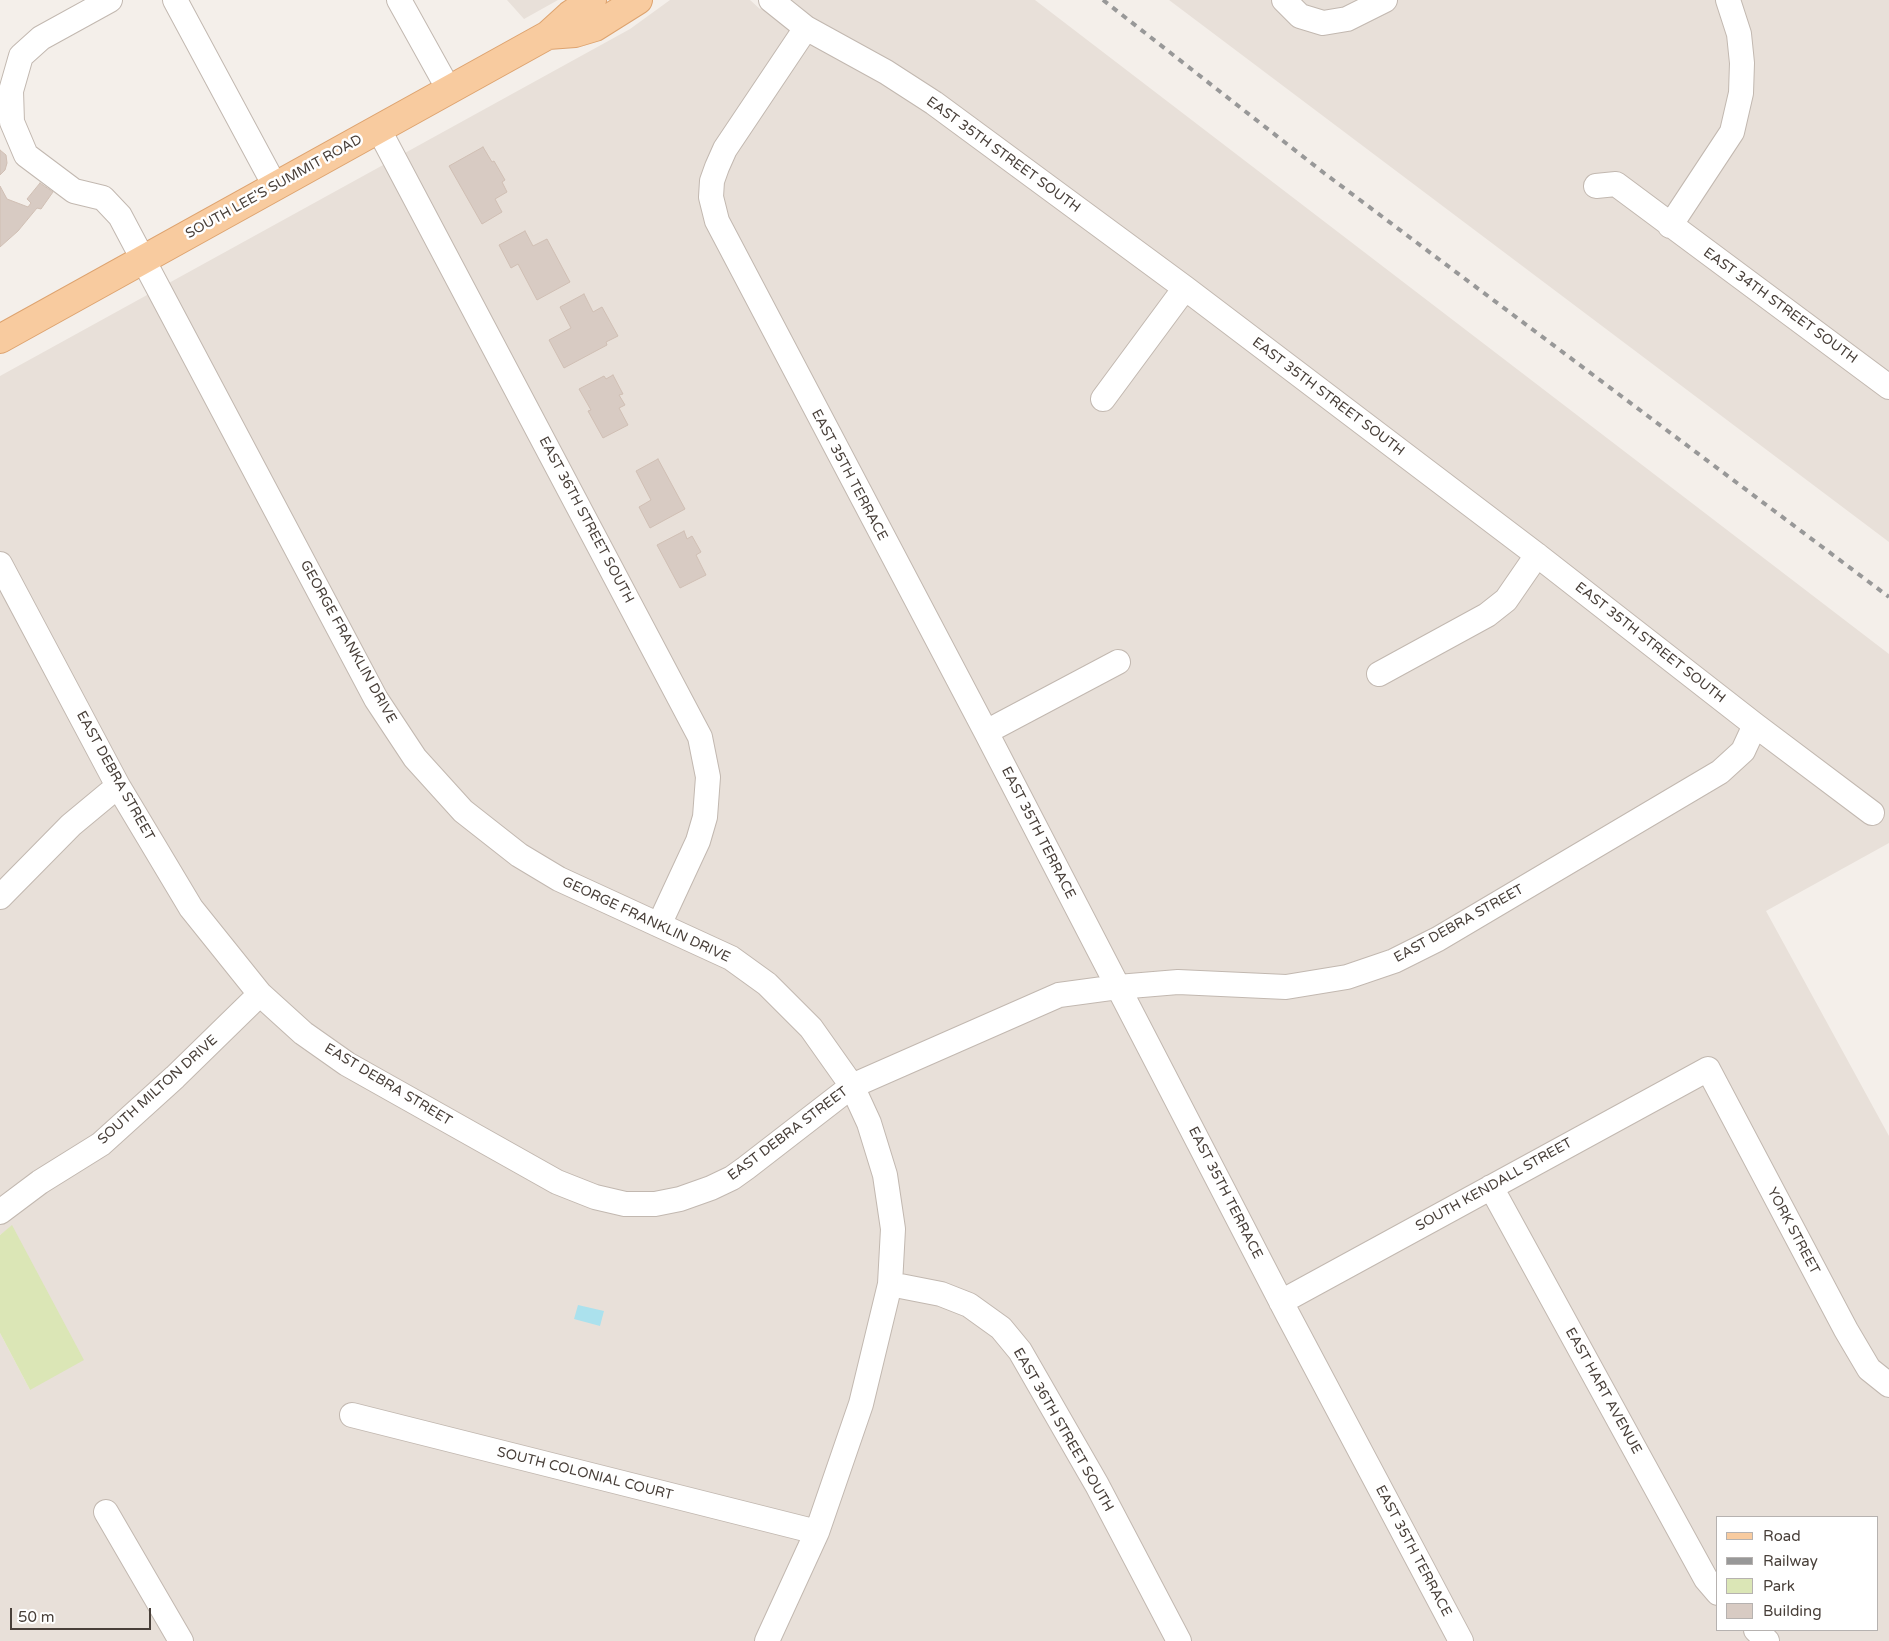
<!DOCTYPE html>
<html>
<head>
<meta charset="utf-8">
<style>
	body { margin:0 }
	#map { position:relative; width:1889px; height:1641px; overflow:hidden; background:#f4efea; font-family:"Varela Round",sans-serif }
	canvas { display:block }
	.legend { position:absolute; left:1716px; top:1516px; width:162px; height:115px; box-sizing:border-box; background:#fff; border:1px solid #b6b2b0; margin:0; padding:6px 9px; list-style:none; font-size:15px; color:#483f39 }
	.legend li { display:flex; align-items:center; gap:10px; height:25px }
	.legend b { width:25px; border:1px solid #b6b2b0 }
	.scale { position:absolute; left:10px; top:1608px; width:141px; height:22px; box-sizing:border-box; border:2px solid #483f39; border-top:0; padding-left:6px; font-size:15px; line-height:18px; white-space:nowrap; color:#483f39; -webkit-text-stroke:4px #fff; paint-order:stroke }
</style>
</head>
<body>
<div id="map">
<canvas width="1889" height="1641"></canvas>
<ul class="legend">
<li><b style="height:6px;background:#f8cb9f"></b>Road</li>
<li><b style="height:6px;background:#989898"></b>Railway</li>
<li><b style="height:14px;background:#dbe6b6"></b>Park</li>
<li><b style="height:14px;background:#d8cbc3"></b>Building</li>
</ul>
<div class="scale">50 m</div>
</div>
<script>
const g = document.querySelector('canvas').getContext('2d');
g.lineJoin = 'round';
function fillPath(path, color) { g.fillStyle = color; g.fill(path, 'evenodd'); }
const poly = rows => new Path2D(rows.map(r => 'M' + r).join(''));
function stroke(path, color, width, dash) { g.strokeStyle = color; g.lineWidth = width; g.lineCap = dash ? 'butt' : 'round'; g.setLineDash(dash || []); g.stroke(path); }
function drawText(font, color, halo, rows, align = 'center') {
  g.font = font + ' "Varela Round",sans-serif'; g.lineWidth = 5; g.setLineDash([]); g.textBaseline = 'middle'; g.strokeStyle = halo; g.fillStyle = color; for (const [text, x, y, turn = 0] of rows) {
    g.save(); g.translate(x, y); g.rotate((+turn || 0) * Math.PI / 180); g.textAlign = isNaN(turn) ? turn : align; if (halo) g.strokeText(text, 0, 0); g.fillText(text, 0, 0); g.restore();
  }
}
fillPath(poly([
	[507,0,558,0,524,19],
	[670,0,750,0,760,9,768,0,1035,0,1889,654,1889,843,1766,911,1889,1136,1889,1641,0,1641,0,1333,30,1390,12,1226,0,1235,0,376,630,29],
	[1718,1517,1878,1517,1878,1630,1718,1630],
	[1169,0,1889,0,1889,542]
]), '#e8e0d9');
fillPath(poly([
	[12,1225,84,1360,30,1390,0,1333,0,1235]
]), '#dbe6b6');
fillPath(poly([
	[578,1305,604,1311,600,1326,574,1319]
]), '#abe1ed');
const building = poly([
	[483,147,492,162,494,161,505,180,502,182,507,192,495,199,502,212,482,224,449,166,483,147],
	[0,150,6,155,7,163,5,170,0,175,0,150],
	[40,183,53,192,41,209,37,208,18,231,0,247,0,186,7,199,28,207,31,203,27,199,40,183],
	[525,231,533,246,547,239,570,282,537,300,518,264,511,268,499,245,525,231],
	[584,294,593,312,602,307,618,336,606,342,607,345,564,368,549,340,571,328,560,307,584,294],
	[613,375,623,394,619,395,625,405,619,408,628,425,603,438,588,411,591,410,579,389,604,376,606,379,613,375],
	[658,459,685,509,650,528,639,507,651,500,636,471,658,459],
	[684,531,687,539,692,536,701,552,696,555,706,575,680,588,657,545,684,531]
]);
fillPath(building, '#d8cbc3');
stroke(building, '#d0bfb4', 1);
const minor = poly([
	[110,0,41,38,21,56,11,91,12,122,26,155,74,191,103,198,120,216,376,699,415,758,463,811,519,855,559,879,731,958,767,984,811,1028,852,1086,869,1123,885,1175,893,1229,890,1284,861,1404,817,1532,767,1641],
	[175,0,275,186],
	[399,0,449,90],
	[771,0,806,28,886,72,934,103,1185,288,1537,555,1755,725,1872,813],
	[1284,0,1300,16,1323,23,1347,19,1385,0],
	[806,28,725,149,717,167,712,181,711,197,717,221,986,732,1288,1315,1461,1641],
	[378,128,700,737,708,777,705,817,698,841,659,925],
	[1596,186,1616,184,1889,387],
	[1670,226,1732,132,1741,93,1742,63,1739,34,1728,0],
	[1103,399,1185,288],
	[0,564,118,786,191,908,260,994,303,1033,347,1064,557,1182,595,1197,625,1204,655,1204,680,1199,711,1188,732,1178,746,1168,852,1086,1059,995,1118,987,1178,982,1286,987,1347,977,1394,961,1438,939,1720,772,1743,751,1755,725],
	[1379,674,1487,615,1506,600,1537,555],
	[986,732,1118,662],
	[0,897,71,825,118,786],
	[1491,1187,1706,1579,1718,1593],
	[0,1212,40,1182,101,1144,175,1077,260,994],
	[890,1284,941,1294,969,1305,1001,1328,1020,1351,1097,1485,1179,1641],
	[1281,1302,1708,1069,1846,1330,1869,1369,1889,1385],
	[352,1415,817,1532],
	[106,1512,181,1641],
	[1756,1630,1767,1641]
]);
const major = poly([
	[548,35,575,33,595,27,638,0],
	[0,339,548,35,570,15,592,0]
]);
stroke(minor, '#c2b8b0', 26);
stroke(major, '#dda36f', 30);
stroke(minor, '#fff', 24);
stroke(major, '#f8cb9f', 28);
stroke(poly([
	[1103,0,1324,173,1889,597]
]), '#989898', 4, [6, 6]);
drawText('14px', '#483f39', '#fff', [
	["EAST 35TH STREET SOUTH",1003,155,36],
	["SOUTH LEE'S SUMMIT ROAD",274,187,-29],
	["EAST 34TH STREET SOUTH",1780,306,36],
	["EAST 35TH STREET SOUTH",1328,397,37],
	["EAST 35TH TERRACE",849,475,62],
	["EAST 36TH STREET SOUTH",586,520,62],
	["GEORGE FRANKLIN DRIVE",348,642,61],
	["EAST 35TH STREET SOUTH",1650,643,38],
	["EAST DEBRA STREET",115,776,61],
	["EAST 35TH TERRACE",1038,833,63],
	["GEORGE FRANKLIN DRIVE",646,920,25],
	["EAST DEBRA STREET",1459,924,-29],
	["EAST DEBRA STREET",388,1085,31],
	["SOUTH MILTON DRIVE",158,1090,-42],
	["EAST DEBRA STREET",788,1134,-37],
	["SOUTH KENDALL STREET",1494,1185,-29],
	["EAST 35TH TERRACE",1225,1193,63],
	["YORK STREET",1793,1231,62],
	["EAST HART AVENUE",1603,1391,61],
	["EAST 36TH STREET SOUTH",1063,1430,60],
	["SOUTH COLONIAL COURT",585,1474,14],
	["EAST 35TH TERRACE",1413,1551,62]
]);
</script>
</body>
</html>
